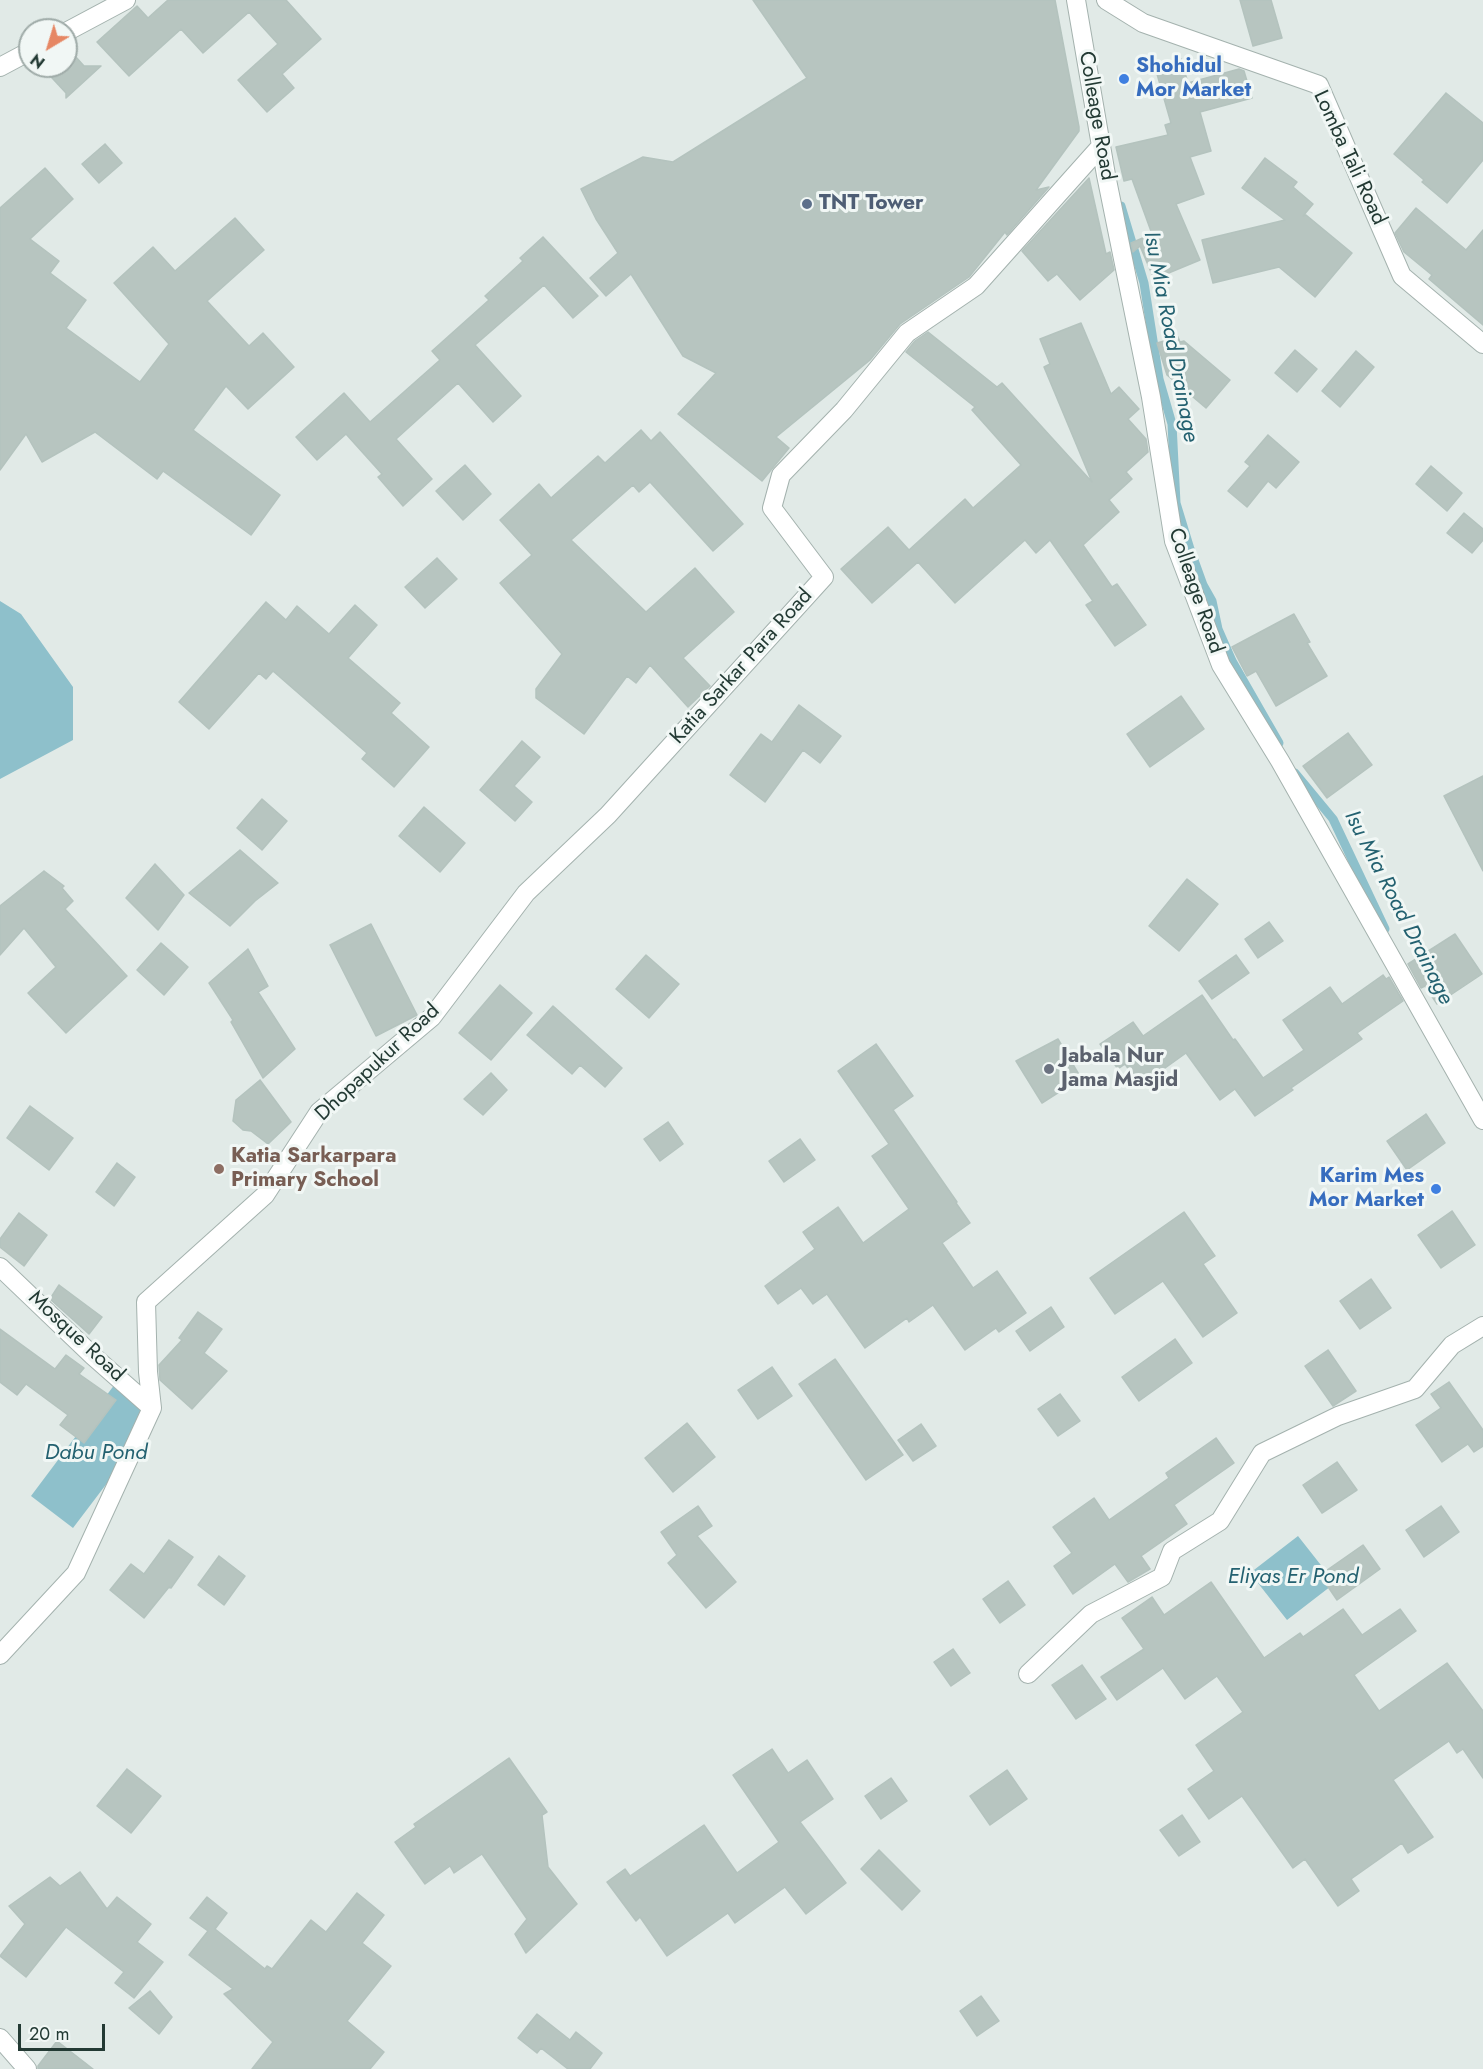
<!DOCTYPE html>
<html>
<head>
<meta charset="utf-8">
<style>
	body { margin:0 }
	#map { position:relative; width:1483px; height:2069px; overflow:hidden; background:#e1eae7; font-family:Jost,sans-serif }
	canvas { display:block }
	.north { position:absolute; left:18px; top:18px; width:60px; height:60px; box-sizing:border-box; background:#f1f7f5; border:2px solid #9faba8; border-radius:50%; rotate:218deg; font-size:16px; font-weight:700; line-height:24px; text-align:center; color:#233a34 }
	.north::after { content:''; display:block; margin:auto; width:21px; height:27px; background:#e68764; clip-path:polygon(50% 0,100% 100%,50% 72%,0 100%) }
	.scale { position:absolute; left:18px; top:2024px; width:87px; height:27px; box-sizing:border-box; border:3px solid #233a34; border-top:0; padding-left:8px; font-size:18px; line-height:21px; white-space:nowrap; color:#233a34; -webkit-text-stroke:4px #f1f7f5; paint-order:stroke }
</style>
</head>
<body>
<div id="map">
<canvas width="1483" height="2069"></canvas>
<div class="north">N</div>
<div class="scale">20 m</div>
</div>
<script>
const g = document.querySelector('canvas').getContext('2d');
g.lineJoin = 'round';
function fillPath(path, color) { g.fillStyle = color; g.fill(path, 'evenodd'); }
const poly = rows => new Path2D(rows.map(r => 'M' + r).join(''));
function stroke(path, color, width, dash) { g.strokeStyle = color; g.lineWidth = width; g.lineCap = dash ? 'butt' : 'round'; g.setLineDash(dash || []); g.stroke(path); }
function drawText(font, color, halo, rows, align = 'center') {
  g.font = font + ' Jost,sans-serif'; g.lineWidth = 6; g.setLineDash([]); g.textBaseline = 'middle'; g.strokeStyle = halo; g.fillStyle = color; for (const [text, x, y, turn = 0] of rows) {
    g.save(); g.translate(x, y); g.rotate((+turn || 0) * Math.PI / 180); g.textAlign = isNaN(turn) ? turn : align; if (halo) g.strokeText(text, 0, 0); g.fillText(text, 0, 0); g.restore();
  }
}
fillPath(poly([
	[0,601,21,614,73,687,73,740,0,779],
	[118,1380,161,1412,73,1528,31,1496],
	[1298,1536,1335,1583,1287,1620,1250,1573]
]), '#8ec0cb');
stroke(poly([
	[1121,206,1144,283,1159,379,1172,424,1176,503,1190,549,1203,585,1212,601,1218,629,1232,661,1279,743],
	[1295,773,1333,819,1385,929]
]), '#8ec0cb', 9);
const building = poly([
	[168,0,286,0,321,39,282,74,294,88,267,112,238,80,278,44,249,12,203,53,181,29,129,76,97,42,137,6,148,18,168,0],
	[753,0,1055,0,1079,127,1079,131,1036,190,1049,187,1007,235,1005,232,969,277,900,324,870,360,776,437,789,448,762,481,678,414,716,373,683,356,631,274,606,296,590,278,618,253,596,219,581,189,643,157,673,162,807,78,753,0],
	[1240,0,1271,0,1282,38,1253,46,1240,0],
	[66,46,84,66,101,66,66,98,66,93,41,66,66,66,66,46],
	[1181,59,1188,83,1239,69,1244,71,1252,98,1200,112,1211,151,1190,157,1204,194,1176,204,1200,260,1154,279,1140,246,1133,252,1131,243,1152,234,1132,179,1124,181,1116,147,1168,135,1165,125,1171,123,1155,67,1181,59],
	[1446,93,1483,123,1483,160,1447,203,1422,182,1424,180,1394,154,1446,93],
	[105,144,122,163,99,183,82,164,105,144],
	[1265,158,1297,182,1293,187,1313,204,1303,216,1306,215,1352,253,1315,297,1279,267,1213,283,1202,240,1285,220,1242,188,1265,158],
	[45,168,73,199,30,239,59,261,50,273,86,300,66,328,140,382,169,344,114,283,153,247,175,271,235,218,264,250,207,301,249,346,263,333,294,367,248,409,226,386,193,430,280,495,251,535,163,471,157,479,95,432,42,462,26,434,0,470,0,208,45,168],
	[1089,178,1106,254,1110,252,1114,270,1080,300,1057,274,1048,281,1022,251,1089,178],
	[1416,208,1466,250,1483,230,1483,325,1429,279,1432,275,1404,252,1395,233,1416,208],
	[543,237,598,296,573,318,544,285,475,345,521,396,493,422,458,383,396,439,432,479,403,506,378,477,382,474,346,434,317,460,296,437,344,393,370,422,440,360,432,351,489,300,485,296,523,261,520,258,543,237],
	[1081,323,1111,394,1119,387,1139,409,1128,419,1146,439,1148,452,1126,472,1132,479,1109,500,1119,512,1083,545,1112,587,1117,584,1146,625,1115,646,1086,605,1093,601,1050,540,1036,553,1025,540,955,603,918,562,872,603,841,569,888,527,909,550,965,499,973,508,1021,465,972,410,975,407,906,352,915,341,928,332,997,387,1002,383,1092,482,1044,367,1050,364,1040,339,1081,323],
	[1178,337,1180,342,1184,341,1230,380,1206,408,1167,375,1157,343,1178,337],
	[1295,350,1317,369,1297,392,1275,373,1295,350],
	[1356,351,1374,367,1340,407,1322,391,1356,351],
	[641,430,651,441,660,432,743,524,713,551,650,482,639,492,633,485,571,540,646,612,695,568,734,612,683,658,710,686,688,707,650,665,636,683,627,676,584,734,536,698,536,689,562,654,500,583,532,555,500,520,539,484,551,498,598,456,605,463,641,430],
	[1268,435,1299,462,1276,488,1268,481,1247,507,1228,491,1250,466,1245,462,1268,435],
	[465,465,491,494,463,520,436,491,465,465],
	[1431,466,1462,493,1447,511,1416,484,1431,466],
	[1464,513,1483,529,1483,540,1472,553,1447,533,1464,513],
	[437,558,457,579,425,608,405,587,437,558],
	[266,602,286,620,297,606,329,634,355,605,377,625,348,658,400,703,391,713,429,747,394,787,362,759,367,753,273,671,266,679,259,673,209,729,179,702,266,602],
	[1294,614,1310,642,1307,643,1327,676,1276,706,1256,671,1247,676,1232,647,1294,614],
	[1181,696,1204,729,1150,767,1127,734,1181,696],
	[799,705,841,736,820,763,803,750,765,802,730,775,761,734,772,742,799,705],
	[1348,733,1372,765,1327,798,1303,766,1348,733],
	[522,741,540,757,514,786,532,802,515,821,480,790,522,741],
	[1483,776,1483,871,1444,796,1483,776],
	[262,799,287,821,262,850,237,828,262,799],
	[424,807,465,843,440,872,399,836,424,807],
	[240,850,278,883,255,901,230,926,189,893,240,850],
	[155,864,184,895,158,930,126,898,155,864],
	[44,871,64,886,62,888,73,901,65,909,127,976,66,1033,28,993,56,967,24,928,0,955,0,906,44,871],
	[1187,879,1218,904,1179,951,1149,926,1187,879],
	[1269,922,1283,941,1258,958,1245,939,1269,922],
	[371,924,417,1015,376,1036,330,945,371,924],
	[1455,934,1482,974,1437,1004,1425,986,1421,988,1408,964,1455,934],
	[161,943,188,967,164,995,137,970,161,943],
	[248,949,268,986,258,992,295,1049,263,1078,231,1022,233,1020,209,983,248,949],
	[646,955,679,984,649,1018,616,989,646,955],
	[1236,955,1249,973,1212,999,1199,981,1236,955],
	[1383,975,1386,979,1389,977,1403,1001,1357,1033,1362,1039,1291,1088,1293,1090,1255,1116,1235,1089,1220,1100,1186,1053,1140,1086,1125,1064,1118,1069,1100,1044,1133,1022,1143,1036,1202,995,1233,1040,1235,1039,1263,1078,1304,1050,1283,1020,1330,987,1342,1004,1383,975],
	[500,985,532,1013,491,1060,459,1033,500,985],
	[553,1006,622,1068,605,1087,580,1065,572,1074,527,1035,553,1006],
	[1058,1039,1081,1078,1042,1103,1016,1061,1058,1039],
	[876,1044,913,1096,893,1110,957,1202,956,1203,970,1223,942,1243,973,1288,997,1271,1026,1313,999,1332,996,1328,965,1350,933,1305,909,1322,907,1318,865,1348,827,1294,813,1304,801,1288,778,1304,765,1286,815,1249,803,1232,838,1207,863,1243,909,1209,872,1156,889,1144,838,1071,876,1044],
	[491,1073,507,1090,483,1115,464,1099,491,1073],
	[260,1080,291,1122,268,1144,251,1131,243,1130,233,1121,236,1100,260,1080],
	[30,1106,73,1138,49,1170,7,1138,30,1106],
	[1426,1114,1445,1143,1407,1170,1387,1141,1426,1114],
	[668,1122,683,1144,660,1161,644,1139,668,1122],
	[800,1139,815,1160,784,1182,769,1161,800,1139],
	[117,1163,135,1177,114,1206,96,1192,117,1163],
	[1452,1211,1475,1245,1441,1268,1418,1235,1452,1211],
	[1184,1212,1215,1256,1203,1264,1237,1313,1203,1337,1163,1281,1115,1314,1090,1278,1184,1212],
	[19,1213,47,1235,24,1266,0,1247,0,1239,19,1213],
	[1371,1279,1391,1308,1360,1329,1340,1301,1371,1279],
	[59,1285,102,1317,89,1334,50,1299,59,1285],
	[1051,1307,1064,1327,1030,1351,1016,1331,1051,1307],
	[198,1312,222,1329,204,1353,227,1371,192,1409,160,1380,159,1365,182,1340,179,1338,198,1312],
	[0,1329,55,1369,66,1355,84,1368,79,1374,116,1400,84,1443,60,1425,68,1415,26,1384,17,1395,0,1382,0,1329],
	[1175,1339,1192,1363,1139,1401,1122,1377,1175,1339],
	[1328,1350,1356,1391,1333,1406,1305,1366,1328,1350],
	[835,1359,903,1455,866,1480,799,1384,835,1359],
	[772,1367,792,1396,758,1419,738,1390,772,1367],
	[1449,1382,1483,1430,1483,1446,1474,1452,1468,1444,1442,1462,1416,1425,1441,1408,1431,1394,1449,1382],
	[1060,1394,1080,1421,1058,1436,1038,1409,1060,1394],
	[687,1423,715,1457,673,1492,645,1458,687,1423],
	[921,1424,936,1446,913,1461,898,1440,921,1424],
	[1216,1438,1234,1463,1174,1505,1187,1524,1141,1556,1150,1569,1128,1582,1115,1564,1073,1594,1054,1566,1072,1553,1053,1527,1094,1498,1109,1520,1169,1478,1166,1473,1216,1438],
	[1337,1462,1357,1490,1322,1513,1303,1485,1337,1462],
	[698,1506,712,1526,697,1536,736,1582,706,1608,668,1563,677,1555,661,1532,698,1506],
	[1441,1506,1459,1532,1424,1557,1406,1530,1441,1506],
	[169,1540,193,1557,171,1588,169,1587,144,1618,110,1590,131,1564,144,1574,169,1540],
	[1363,1545,1380,1569,1337,1600,1320,1575,1363,1545],
	[219,1556,245,1576,224,1605,198,1585,219,1556],
	[1008,1581,1025,1605,1000,1623,983,1599,1008,1581],
	[1211,1582,1264,1658,1300,1633,1303,1637,1343,1609,1362,1635,1400,1609,1416,1631,1354,1675,1379,1711,1447,1663,1483,1711,1483,1778,1463,1749,1457,1753,1449,1741,1393,1780,1433,1837,1408,1853,1402,1843,1351,1879,1359,1891,1338,1906,1305,1859,1293,1868,1242,1796,1209,1819,1188,1789,1214,1771,1196,1745,1243,1712,1217,1676,1185,1699,1163,1668,1117,1700,1101,1677,1144,1649,1122,1618,1152,1597,1164,1615,1211,1582],
	[953,1649,970,1673,951,1686,934,1662,953,1649],
	[1082,1665,1106,1699,1076,1719,1052,1685,1082,1665],
	[772,1749,788,1773,807,1760,833,1799,800,1822,846,1883,806,1914,785,1887,735,1923,728,1913,667,1956,640,1917,636,1921,607,1882,625,1869,630,1876,704,1825,737,1873,779,1842,733,1775,772,1749],
	[509,1758,547,1812,542,1815,548,1867,577,1904,526,1953,515,1934,527,1919,482,1854,454,1873,450,1866,425,1884,395,1842,416,1827,414,1824,509,1758],
	[127,1769,161,1796,131,1833,97,1806,127,1769],
	[1007,1770,1027,1799,990,1825,970,1796,1007,1770],
	[891,1778,907,1801,881,1819,865,1796,891,1778],
	[1182,1815,1200,1842,1179,1856,1160,1830,1182,1815],
	[879,1850,920,1891,902,1910,861,1869,879,1850],
	[80,1872,107,1909,117,1897,151,1924,137,1942,163,1962,134,1998,115,1983,124,1972,66,1927,26,1977,0,1956,25,1924,9,1906,50,1877,60,1886,80,1872],
	[357,1893,384,1915,362,1943,391,1966,347,2021,384,2052,370,2069,252,2069,273,2042,224,1994,233,1989,189,1955,208,1931,190,1918,207,1897,227,1913,215,1929,265,1969,267,1966,272,1969,311,1920,326,1932,357,1893],
	[150,1991,172,2017,159,2034,129,2008,150,1991],
	[981,1996,999,2021,977,2036,960,2011,981,1996],
	[537,2014,570,2040,576,2032,602,2053,590,2069,568,2069,541,2048,537,2053,518,2038,537,2014],
	[57,2041,93,2069,38,2069,38,2066,57,2041]
]);
fillPath(building, '#b7c5c0');
stroke(building, '#b4c3be', 1.5);
const tertiary = poly([
	[1076,0,1106,175,1151,397,1174,541,1221,665,1280,761,1483,1120],
	[1106,0,1143,23,1319,85,1402,276,1483,344],
	[66,32,126,0],
	[0,67,30,51],
	[0,1267,93,1356,152,1408],
	[0,1655,76,1573,152,1408,148,1372,146,1302,265,1195,319,1112,432,1017,526,893,608,815,824,577,772,508,781,475,844,410,907,333,976,286,1101,146],
	[1028,1674,1091,1614,1162,1577,1172,1551,1220,1521,1262,1453,1338,1416,1415,1389,1452,1345,1483,1326],
	[0,2038,27,2069]
]);
stroke(tertiary, '#a4b2ae', 20);
stroke(tertiary, '#fff', 18);
for (const [x, y, r, color] of [
	[1124,79,6,"#3f7fe0"],
	[807,204,6,"#5c6f8a"],
	[1049,1069,6,"#6b7280"],
	[219,1169,6,"#8d6e63"],
	[1436,1189,6,"#3f7fe0"]
]) { const dot = new Path2D(); dot.arc(x, y, r, 0, 2 * Math.PI); g.fillStyle = color; g.fill(dot); stroke(dot, '#f1f7f5', 2); }
drawText('bold 21px', '#366cbe', '#f1f7f5', [
	["Shohidul",1136,67],
	["Mor Market",1136,91],
	["Karim Mes",1424,1177,"right"],
	["Mor Market",1424,1201,"right"]
], 'left');
drawText('21px', '#233a34', '#f1f7f5', [
	["Colleage Road",1096,116,80],
	["Lomba Tali Road",1349,158,65],
	["Colleage Road",1195,591,71],
	["Katia Sarkar Para Road",742,667,-48],
	["Dhopapukur Road",378,1063,-43],
	["Mosque Road",76,1337,43]
]);
drawText('bold 21px', '#4e5e75', '#f1f7f5', [
	["TNT Tower",819,204]
], 'left');
drawText('bold 21px', '#5b616d', '#f1f7f5', [
	["Jabala Nur",1061,1057],
	["Jama Masjid",1061,1081]
], 'left');
drawText('bold 21px', '#785e54', '#f1f7f5', [
	["Katia Sarkarpara",231,1157],
	["Primary School",231,1181]
], 'left');
drawText('italic 22px', '#236170', '#f1f7f5', [
	["Isu Mia Road Drainage",1170,337,79],
	["Isu Mia Road Drainage",1398,908,63],
	["Dabu Pond",96,1454],
	["Eliyas Er Pond",1293,1578]
]);
</script>
</body>
</html>
